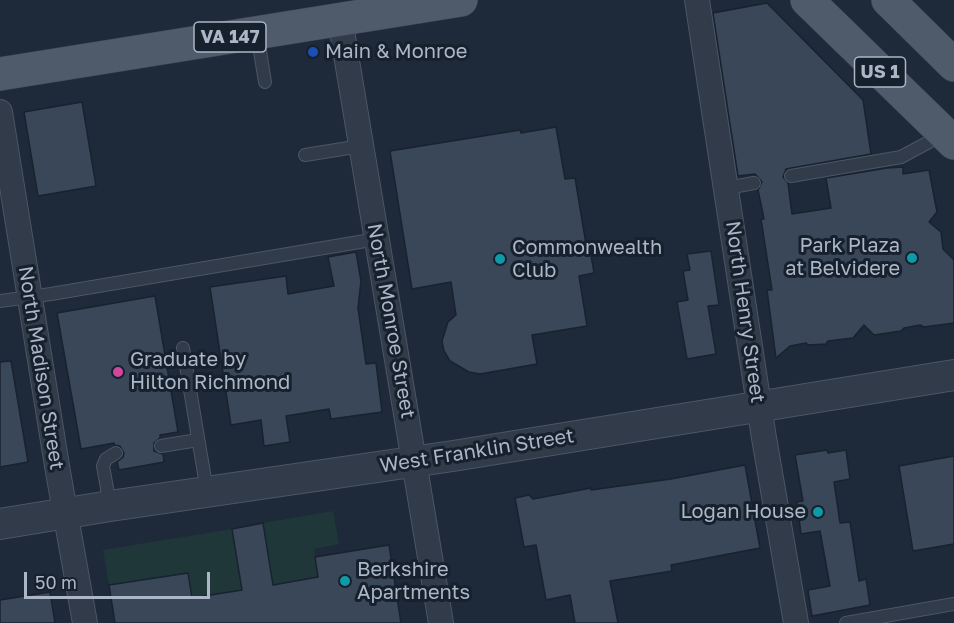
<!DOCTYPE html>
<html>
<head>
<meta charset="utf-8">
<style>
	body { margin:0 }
	#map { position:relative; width:954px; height:623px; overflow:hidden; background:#1e2939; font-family:"Golos Text",sans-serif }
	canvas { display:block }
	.scale { position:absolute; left:24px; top:572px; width:186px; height:27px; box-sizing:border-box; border:3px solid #abb6c6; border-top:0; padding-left:8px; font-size:18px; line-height:21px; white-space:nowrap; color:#abb6c6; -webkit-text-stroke:4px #17202d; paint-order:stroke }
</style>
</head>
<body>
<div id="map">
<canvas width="954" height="623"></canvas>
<div class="scale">50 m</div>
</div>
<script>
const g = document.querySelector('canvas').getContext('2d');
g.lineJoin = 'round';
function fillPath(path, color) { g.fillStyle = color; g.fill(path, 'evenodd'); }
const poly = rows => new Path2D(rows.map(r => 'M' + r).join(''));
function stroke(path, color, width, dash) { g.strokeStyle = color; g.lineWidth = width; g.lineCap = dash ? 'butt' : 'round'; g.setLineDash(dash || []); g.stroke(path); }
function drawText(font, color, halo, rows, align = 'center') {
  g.font = font + ' "Golos Text",sans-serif'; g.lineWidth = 6; g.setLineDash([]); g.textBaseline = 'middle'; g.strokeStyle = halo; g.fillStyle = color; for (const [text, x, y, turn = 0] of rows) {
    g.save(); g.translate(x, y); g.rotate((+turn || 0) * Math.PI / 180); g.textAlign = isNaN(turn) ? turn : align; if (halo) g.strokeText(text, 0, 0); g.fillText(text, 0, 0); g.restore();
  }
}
fillPath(poly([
	[333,511,339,544,314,549,318,577,273,585,263,523],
	[232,529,242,590,192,598,188,573,109,585,103,550]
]), '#20373a');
const building = poly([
	[767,3,863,100,871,154,786,169,783,177,788,183,792,214,831,208,826,178,887,168,903,167,903,174,929,170,937,212,929,222,941,232,943,249,954,260,954,323,924,327,920,325,904,328,901,331,874,335,864,325,853,338,828,341,826,344,808,345,806,343,790,346,776,358,767,290,772,290,761,219,764,219,758,190,762,182,755,174,738,176,713,13,767,3],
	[82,102,96,186,38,196,24,112,82,102],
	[556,127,565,179,575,178,586,244,589,243,594,273,579,276,587,326,532,335,537,364,480,374,469,372,450,361,444,351,442,341,448,322,456,315,451,282,412,289,390,151,520,130,521,133,556,127],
	[711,251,719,305,708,306,716,354,687,359,677,302,688,300,683,271,690,270,687,254,711,251],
	[356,252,361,281,358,308,366,364,376,363,382,412,331,419,329,409,286,416,290,442,264,446,261,420,231,425,210,287,286,276,288,294,334,286,328,257,356,252],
	[155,296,178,432,160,435,160,438,154,443,154,451,163,454,164,462,119,470,117,462,123,457,124,453,120,446,114,445,114,443,81,449,57,313,155,296],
	[11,361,28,462,0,467,0,362,11,361],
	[827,450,828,453,846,450,850,479,834,482,840,523,850,522,859,581,866,579,870,605,812,616,808,590,830,586,820,531,801,534,797,502,803,501,795,455,827,450],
	[954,456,954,544,913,551,899,466,954,456],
	[745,465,760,548,671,565,672,571,610,581,618,623,575,623,570,595,546,600,536,545,524,547,515,498,529,495,533,499,591,488,591,490,671,479,745,465],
	[263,523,273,585,318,577,315,557,389,545,401,623,115,623,109,585,188,573,192,598,242,590,232,529,263,523],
	[50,592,55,623,0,623,0,600,50,592]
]);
fillPath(building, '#394759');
stroke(building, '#19222f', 1.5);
const service = poly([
	[257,33,265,82],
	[305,155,361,146],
	[791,176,901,157,942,135],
	[727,188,754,183],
	[0,301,51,294,377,239],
	[183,348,207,491],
	[161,446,198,440],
	[110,505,103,466,106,459,116,453],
	[846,623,954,604]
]);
const minor = poly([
	[697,0,764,438,796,623],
	[340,19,441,623],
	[0,112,58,472,85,623]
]);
const tertiary = poly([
	[0,524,110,506,453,456,954,375]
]);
const primary = poly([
	[807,0,954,143],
	[888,0,954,65],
	[0,74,461,0]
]);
stroke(service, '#4c5664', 14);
stroke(minor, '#4c5664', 26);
stroke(tertiary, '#4c5664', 32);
stroke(primary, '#3b4452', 34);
stroke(service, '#313b49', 12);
stroke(minor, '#313b49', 24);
stroke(tertiary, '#313b49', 30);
stroke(primary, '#4f5a6a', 33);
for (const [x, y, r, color] of [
	[313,52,6,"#1a4fb4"],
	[912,258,6,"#0f9aa8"],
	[500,259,6,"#0f9aa8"],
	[118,372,6,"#d1479c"],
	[818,512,6,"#0f9aa8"],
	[345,581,6,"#0f9aa8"]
]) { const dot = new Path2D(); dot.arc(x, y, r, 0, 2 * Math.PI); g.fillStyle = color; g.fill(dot); stroke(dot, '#17202d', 2); }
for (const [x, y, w] of [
	[230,37,72],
	[880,72,51]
]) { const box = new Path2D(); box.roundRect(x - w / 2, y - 15, w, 30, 4.5); g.fillStyle = '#17202d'; g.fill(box); stroke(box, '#abb6c6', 1.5); }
drawText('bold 18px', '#abb6c6', null, [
	["VA 147",230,37],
	["US 1",880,72]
]);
drawText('20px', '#abb6c6', '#17202d', [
	["Main & Monroe",325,52],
	["Park Plaza",900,246,"right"],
	["at Belvidere",900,269,"right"],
	["Commonwealth",512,248],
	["Club",512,271],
	["Graduate by",130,360],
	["Hilton Richmond",130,383],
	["Logan House",806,512,"right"],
	["Berkshire",357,570],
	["Apartments",357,593]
], 'left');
drawText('20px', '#abb6c6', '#17202d', [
	["North Henry Street",745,312,82],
	["North Monroe Street",391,321,80],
	["North Madison Street",41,368,81],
	["West Franklin Street",477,451,-9]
]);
</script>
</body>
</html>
